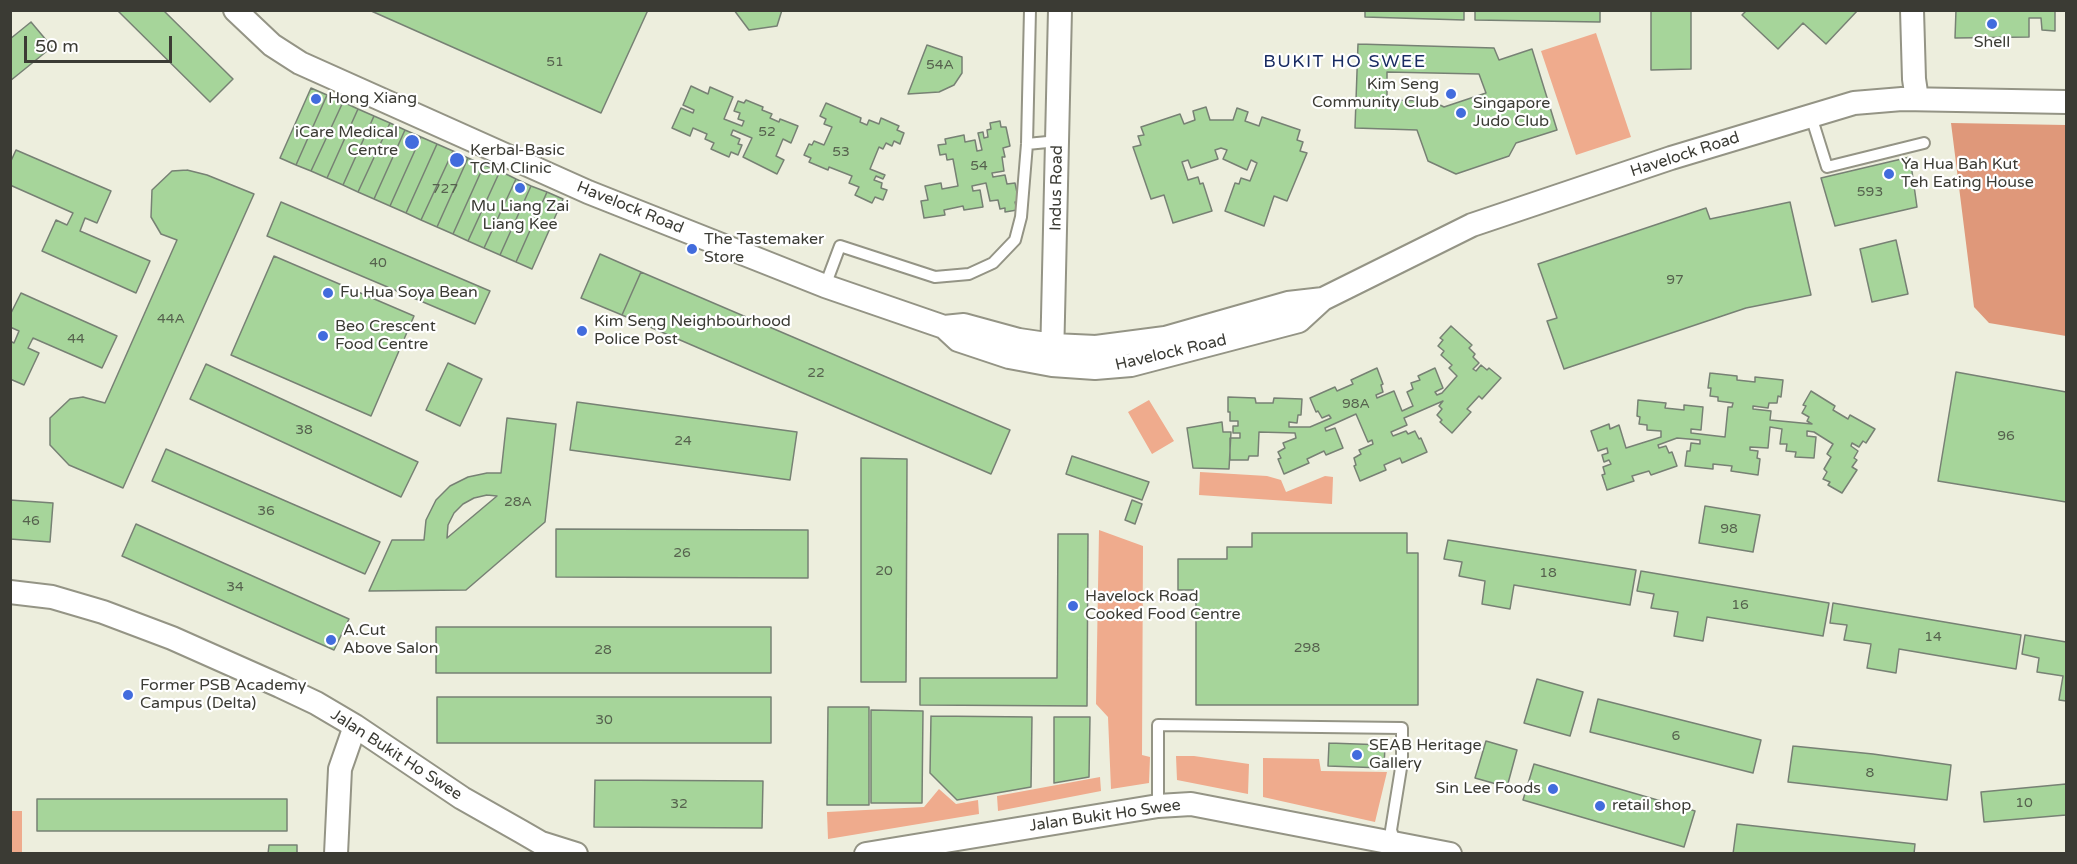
<!DOCTYPE html>
<html>
<head>
<meta charset="utf-8">
<style>
	body { margin:0 }
	#map { position:relative; width:2077px; height:864px; overflow:hidden; background:#edeedd; font-family:"Varela Round",sans-serif }
	canvas { display:block }
	.frame { position:absolute; inset:0; border:12px solid #3b3b34; pointer-events:none }
	.scale { position:absolute; left:24px; top:36px; width:148px; height:27px; box-sizing:border-box; border:3px solid #3b3b34; border-top:0; padding-left:8px; font-size:18px; line-height:21px; white-space:nowrap; color:#3b3b34; -webkit-text-stroke:4px #fff; paint-order:stroke }
</style>
</head>
<body>
<div id="map">
<canvas width="2077" height="864"></canvas>
<div class="frame"></div>
<div class="scale">50 m</div>
</div>
<script>
const g = document.querySelector('canvas').getContext('2d');
g.lineJoin = 'round';
function fillPath(path, color) { g.fillStyle = color; g.fill(path, 'evenodd'); }
const poly = rows => new Path2D(rows.map(r => 'M' + r).join(''));
function stroke(path, color, width, dash) { g.strokeStyle = color; g.lineWidth = width; g.lineCap = dash ? 'butt' : 'round'; g.setLineDash(dash || []); g.stroke(path); }
function drawText(font, color, halo, rows, align = 'center') {
  g.font = font + ' "Varela Round",sans-serif'; g.lineWidth = 4.5; g.setLineDash([]); g.textBaseline = 'middle'; g.strokeStyle = halo; g.fillStyle = color; for (const [text, x, y, turn = 0] of rows) {
    g.save(); g.translate(x, y); g.rotate((+turn || 0) * Math.PI / 180); g.textAlign = isNaN(turn) ? turn : align; if (halo) g.strokeText(text, 0, 0); g.fillText(text, 0, 0); g.restore();
  }
}
fillPath(poly([
	[1596,33,1631,137,1576,155,1541,51],
	[1149,400,1174,441,1152,454,1128,412],
	[1200,472,1267,476,1281,480,1286,492,1325,476,1333,477,1332,504,1199,495],
	[1099,530,1143,546,1142,755,1150,757,1149,783,1111,789,1108,717,1096,704],
	[1176,756,1194,756,1249,764,1248,794,1177,780],
	[1263,758,1319,759,1321,771,1387,772,1375,822,1263,797],
	[1100,777,1101,791,998,811,997,796],
	[939,789,956,804,978,800,979,814,828,839,827,812,924,807],
	[11,811,22,811,22,853,11,853]
]), '#efab8d');
fillPath(poly([
	[1951,123,2066,125,2066,336,1989,323,1974,307]
]), '#df987a');
const building = poly([
	[117,10,163,10,233,79,210,102,117,10],
	[369,10,648,10,601,113,369,10],
	[734,10,782,10,777,26,749,30,734,10],
	[1365,10,1464,10,1464,20,1365,17,1365,10],
	[1475,10,1600,10,1600,22,1475,20,1475,10],
	[1651,10,1691,10,1691,69,1651,70,1651,10],
	[1747,10,1858,10,1826,44,1803,23,1778,49,1742,15,1747,10],
	[1956,10,2055,10,2055,31,2042,30,2041,18,2029,18,2029,37,1955,38,1956,10],
	[31,22,52,47,10,81,10,39,31,22],
	[1358,44,1494,48,1499,60,1532,49,1557,130,1516,143,1509,156,1456,174,1428,161,1417,130,1355,128,1358,44],
	[1387,72,1479,74,1486,93,1444,107,1432,101,1387,100,1387,72],
	[927,45,962,57,962,73,954,85,939,92,908,94,927,45],
	[691,86,708,94,710,87,733,97,724,119,742,126,744,121,738,119,740,113,734,111,738,101,744,103,746,100,763,107,762,110,772,114,770,118,779,122,780,119,798,126,791,143,783,139,776,156,784,160,777,174,743,157,752,138,733,130,731,135,740,139,738,144,742,145,738,155,731,152,729,157,711,149,714,143,705,139,707,134,693,128,690,136,672,128,681,108,693,113,694,110,683,105,691,86],
	[311,88,327,95,296,165,280,158,311,88],
	[327,95,343,102,311,171,296,165,327,95],
	[343,102,358,109,327,178,311,171,343,102],
	[826,103,861,118,860,122,867,125,869,120,879,124,881,118,899,126,897,130,904,133,900,144,894,141,892,146,886,143,883,149,879,147,870,169,885,175,883,179,876,176,874,180,882,183,881,188,887,190,883,200,875,197,872,203,855,195,859,187,849,183,852,176,829,167,828,170,809,162,811,158,804,155,809,144,812,145,814,141,824,145,832,127,824,124,826,119,820,116,826,103],
	[1206,107,1210,120,1233,120,1237,108,1248,112,1245,121,1259,126,1262,117,1300,130,1297,140,1303,142,1300,151,1307,153,1287,201,1274,196,1264,226,1225,211,1235,183,1239,184,1241,178,1250,181,1257,163,1251,160,1247,170,1223,159,1227,150,1221,148,1215,150,1218,159,1191,168,1188,160,1182,162,1188,180,1198,177,1200,184,1203,183,1212,211,1173,223,1164,195,1151,199,1133,147,1141,145,1138,136,1144,135,1141,127,1180,114,1184,124,1195,120,1193,111,1206,107],
	[358,109,374,116,343,185,327,178,358,109],
	[374,116,390,123,358,192,343,185,374,116],
	[1000,121,1001,127,1006,127,1010,146,1003,148,1005,157,1002,157,1004,171,992,173,993,177,1005,175,1007,184,1015,183,1019,202,1015,202,1017,210,1005,212,1005,208,1000,209,998,200,990,201,986,183,972,186,973,191,980,190,983,207,964,210,963,206,944,210,945,215,924,218,921,201,928,200,925,186,941,183,942,189,958,186,953,159,947,160,946,154,940,155,938,145,946,144,945,139,964,135,965,142,975,140,977,151,982,150,978,133,983,132,984,138,988,137,987,130,991,129,990,123,1000,121],
	[390,123,405,130,374,199,358,192,390,123],
	[405,130,421,137,390,206,374,199,405,130],
	[421,137,437,144,406,213,390,206,421,137],
	[437,144,453,151,421,220,406,213,437,144],
	[16,150,111,191,97,223,85,218,80,231,150,261,136,293,42,251,56,220,67,225,73,213,10,185,10,163,16,150],
	[453,151,468,158,437,227,421,220,453,151],
	[1910,157,1917,207,1835,226,1821,178,1910,157],
	[468,158,484,165,453,234,437,227,468,158],
	[484,165,500,171,468,241,453,234,484,165],
	[187,170,207,175,254,194,123,488,69,465,50,445,50,418,70,399,83,397,105,403,177,240,161,234,151,217,152,190,172,171,187,170],
	[500,171,516,179,484,248,468,241,500,171],
	[516,179,531,186,500,255,484,248,516,179],
	[531,186,547,192,516,262,500,255,531,186],
	[547,192,563,199,532,269,516,262,547,192],
	[281,202,490,291,475,324,267,236,281,202],
	[1790,202,1811,295,1746,308,1564,369,1547,321,1557,318,1538,264,1706,208,1710,219,1790,202],
	[1896,240,1908,294,1872,302,1860,249,1896,240],
	[600,254,641,272,622,315,581,298,600,254],
	[274,256,414,316,371,416,231,355,274,256],
	[641,272,1010,430,991,474,622,315,641,272],
	[21,293,117,336,102,368,33,338,28,348,39,353,24,385,10,379,10,341,14,343,19,331,10,327,10,315,21,293],
	[1451,326,1472,345,1469,348,1475,354,1473,357,1479,363,1473,369,1476,371,1481,365,1487,370,1489,368,1501,378,1482,399,1479,396,1467,409,1471,412,1452,433,1440,422,1442,420,1437,415,1442,409,1439,406,1443,401,1404,418,1407,425,1391,432,1393,436,1406,431,1408,434,1415,431,1419,439,1421,438,1427,452,1402,463,1400,458,1384,465,1386,470,1360,481,1354,466,1356,465,1354,458,1361,454,1359,450,1373,444,1372,440,1368,442,1356,414,1325,428,1326,431,1335,428,1343,448,1326,455,1324,451,1307,459,1309,463,1284,474,1278,459,1281,458,1278,452,1285,448,1283,443,1296,438,1295,433,1259,432,1258,456,1249,456,1248,460,1230,460,1230,438,1240,438,1240,433,1233,433,1233,426,1238,426,1238,421,1230,421,1230,412,1228,412,1228,397,1255,398,1256,403,1273,403,1274,398,1302,399,1301,415,1298,415,1297,423,1289,422,1289,427,1310,427,1331,418,1329,415,1322,418,1318,411,1316,412,1310,398,1335,387,1337,391,1353,384,1351,380,1377,368,1383,384,1381,385,1383,392,1376,395,1377,398,1394,391,1402,411,1413,406,1407,392,1413,389,1411,383,1420,380,1418,376,1435,368,1443,388,1435,392,1437,395,1442,393,1457,376,1449,368,1452,365,1441,355,1444,351,1438,346,1443,340,1440,338,1451,326],
	[448,363,482,379,460,426,426,410,448,363],
	[206,364,418,462,401,497,190,399,206,364],
	[1956,372,2066,392,2066,502,1938,481,1956,372],
	[1710,373,1737,376,1737,380,1755,382,1755,377,1783,380,1781,397,1778,396,1777,403,1769,403,1768,408,1753,406,1753,409,1771,411,1770,420,1812,424,1807,421,1809,417,1802,413,1806,406,1803,405,1811,391,1835,406,1833,410,1848,419,1850,415,1875,429,1866,443,1863,441,1859,447,1852,443,1851,446,1858,451,1854,458,1857,460,1852,467,1857,470,1842,493,1828,485,1830,482,1823,479,1827,472,1824,469,1831,457,1827,454,1833,444,1814,432,1807,431,1807,436,1816,437,1814,458,1795,457,1796,452,1786,451,1787,444,1780,444,1782,429,1770,427,1768,448,1750,447,1750,450,1758,451,1757,458,1760,459,1758,475,1731,471,1732,466,1713,464,1713,469,1685,466,1687,451,1690,451,1691,443,1700,444,1700,440,1677,438,1658,445,1659,448,1666,446,1669,453,1672,452,1677,466,1651,475,1649,471,1632,476,1634,481,1607,490,1602,475,1605,474,1603,467,1611,464,1609,460,1604,462,1602,455,1608,453,1607,448,1598,451,1591,431,1609,424,1610,429,1619,425,1626,448,1661,437,1661,431,1647,430,1647,425,1639,424,1640,417,1637,416,1638,400,1666,403,1665,408,1684,410,1684,405,1703,407,1701,430,1691,429,1691,433,1725,437,1728,407,1732,407,1733,403,1718,401,1718,397,1710,396,1711,388,1708,388,1710,373],
	[577,402,797,432,790,480,570,450,577,402],
	[507,418,556,424,545,522,466,590,369,591,392,540,424,540,426,520,436,500,450,486,468,477,487,473,501,473,507,418],
	[487,495,497,496,447,538,448,525,454,513,463,504,474,498,487,495],
	[1222,422,1223,432,1231,432,1229,469,1193,468,1187,428,1222,422],
	[166,449,380,542,365,574,152,481,166,449],
	[1072,456,1149,482,1142,500,1066,474,1072,456],
	[861,458,907,459,906,682,861,682,861,458],
	[10,500,53,503,50,542,10,539,10,500],
	[1132,500,1142,504,1135,524,1125,520,1132,500],
	[1705,506,1760,515,1753,552,1699,543,1705,506],
	[136,524,349,619,334,650,122,556,136,524],
	[556,529,808,530,808,578,556,577,556,529],
	[1252,533,1407,533,1407,553,1418,553,1418,705,1196,705,1196,590,1178,590,1178,559,1227,559,1227,547,1252,547,1252,533],
	[1058,534,1088,534,1087,706,920,705,920,678,1057,678,1058,534],
	[1448,540,1636,570,1630,605,1514,585,1510,609,1482,604,1485,581,1459,576,1462,562,1444,559,1448,540],
	[1641,571,1829,603,1823,636,1707,617,1703,641,1674,636,1678,612,1651,608,1654,594,1637,591,1641,571],
	[1833,603,2021,635,2016,669,1899,649,1896,673,1867,668,1871,644,1844,640,1847,625,1830,623,1833,603],
	[436,627,771,627,771,673,436,673,436,627],
	[2025,635,2066,642,2066,701,2059,700,2063,676,2037,672,2039,658,2022,654,2025,635],
	[1537,679,1583,692,1570,736,1524,723,1537,679],
	[437,697,771,697,771,743,437,743,437,697],
	[1598,699,1761,740,1753,773,1590,732,1598,699],
	[828,707,869,707,869,805,827,805,828,707],
	[871,710,923,711,922,803,871,803,871,710],
	[931,716,1032,717,1031,787,957,800,930,773,931,716],
	[1054,717,1090,717,1089,777,1054,783,1054,717],
	[1486,741,1517,750,1507,787,1475,778,1486,741],
	[1329,743,1385,745,1384,768,1328,766,1329,743],
	[1793,746,1873,754,1951,765,1947,800,1788,782,1793,746],
	[1534,764,1695,811,1684,847,1523,800,1534,764],
	[595,780,763,781,762,828,594,827,595,780],
	[2066,784,2066,815,1984,822,1981,792,2066,784],
	[37,799,287,799,287,831,37,831,37,799],
	[1737,824,1915,844,1914,854,1733,854,1737,824],
	[269,845,297,845,297,854,268,854,269,845]
]);
fillPath(building, '#a6d59a');
stroke(building, '#778174', 1.5);
const lane = poly([
	[1811,116,1827,167,1924,143],
	[1027,144,1058,141],
	[825,286,840,246,935,277,969,274,993,263,1015,240,1021,217,1027,144,1030,10],
	[1158,806,1158,725,1402,728,1402,762,1391,830,1395,842]
]);
const street = poly([
	[235,10,272,45,300,63,588,192,825,286,944,327,958,340,1009,357,1052,365,1095,368,1131,365,1299,321,1323,299,1472,225,1671,158,1854,103,1902,99,2066,102],
	[1912,10,1914,79,1917,99],
	[944,327,964,325,1019,340,1053,345,1096,347,1165,338,1288,303,1323,299],
	[1052,360,1060,10],
	[10,592,52,597,103,612,172,638,280,686,316,703,355,726,462,798,522,832,541,843,576,854],
	[336,854,340,769,355,726],
	[866,854,1158,806,1191,804,1450,854]
]);
stroke(lane, '#949485', 14);
stroke(street, '#949485', 26);
stroke(lane, '#fff', 10);
stroke(street, '#fff', 22);
for (const [x, y, r, color] of [
	[1992,24,6,"#426cdd"],
	[1451,94,6,"#426cdd"],
	[316,99,6,"#426cdd"],
	[1461,113,6,"#426cdd"],
	[412,142,8,"#426cdd"],
	[457,160,8,"#426cdd"],
	[1889,174,6,"#426cdd"],
	[520,188,6,"#426cdd"],
	[692,249,6,"#426cdd"],
	[328,293,6,"#426cdd"],
	[582,331,6,"#426cdd"],
	[323,336,6,"#426cdd"],
	[1073,606,6,"#426cdd"],
	[331,640,6,"#426cdd"],
	[128,695,6,"#426cdd"],
	[1357,755,6,"#426cdd"],
	[1553,789,6,"#426cdd"],
	[1600,806,6,"#426cdd"]
]) { const dot = new Path2D(); dot.arc(x, y, r, 0, 2 * Math.PI); g.fillStyle = color; g.fill(dot); stroke(dot, '#fff', 2); }
drawText('14px', '#56624e', null, [
	["51",555,62],
	["54A",940,65],
	["52",767,132],
	["53",841,152],
	["54",979,166],
	["727",445,189],
	["593",1870,192],
	["40",378,263],
	["97",1675,280],
	["44A",171,319],
	["44",76,339],
	["22",816,373],
	["98A",1356,404],
	["38",304,430],
	["96",2006,436],
	["24",683,441],
	["28A",518,502],
	["36",266,511],
	["46",31,521],
	["98",1729,529],
	["26",682,553],
	["20",884,571],
	["18",1548,573],
	["34",235,587],
	["16",1740,605],
	["14",1933,637],
	["298",1307,648],
	["28",603,650],
	["30",604,720],
	["6",1676,736],
	["8",1870,773],
	["10",2024,803],
	["32",679,804]
]);
drawText('16px', '#3b3b34', '#fff', [
	["Shell",1992,43,"center"],
	["Kim Seng",1439,85,"right"],
	["Community Club",1439,103,"right"],
	["Hong Xiang",328,99],
	["Singapore",1473,104],
	["Judo Club",1473,122],
	["iCare Medical",398,133,"right"],
	["Centre",398,151,"right"],
	["Kerbal-Basic",470,151],
	["TCM Clinic",470,169],
	["Ya Hua Bah Kut",1901,165],
	["Teh Eating House",1901,183],
	["Mu Liang Zai",520,207,"center"],
	["Liang Kee",520,225,"center"],
	["The Tastemaker",704,240],
	["Store",704,258],
	["Fu Hua Soya Bean",340,293],
	["Kim Seng Neighbourhood",594,322],
	["Police Post",594,340],
	["Beo Crescent",335,327],
	["Food Centre",335,345],
	["Havelock Road",1085,597],
	["Cooked Food Centre",1085,615],
	["A.Cut",343,631],
	["Above Salon",343,649],
	["Former PSB Academy",140,686],
	["Campus (Delta)",140,704],
	["SEAB Heritage",1369,746],
	["Gallery",1369,764],
	["Sin Lee Foods",1541,789,"right"],
	["retail shop",1612,806]
], 'left');
drawText('16px', '#3b3b34', '#fff', [
	["Havelock Road",1685,155,-18],
	["Indus Road",1057,188,-89],
	["Havelock Road",630,208,22],
	["Havelock Road",1171,353,-13],
	["Jalan Bukit Ho Swee",396,755,33],
	["Jalan Bukit Ho Swee",1105,816,-8]
]);
g.letterSpacing = '1.5px';
drawText('18px', '#182b62', '#fff', [
	["BUKIT HO SWEE",1345,62]
]);
g.letterSpacing = '0px';
</script>
</body>
</html>
